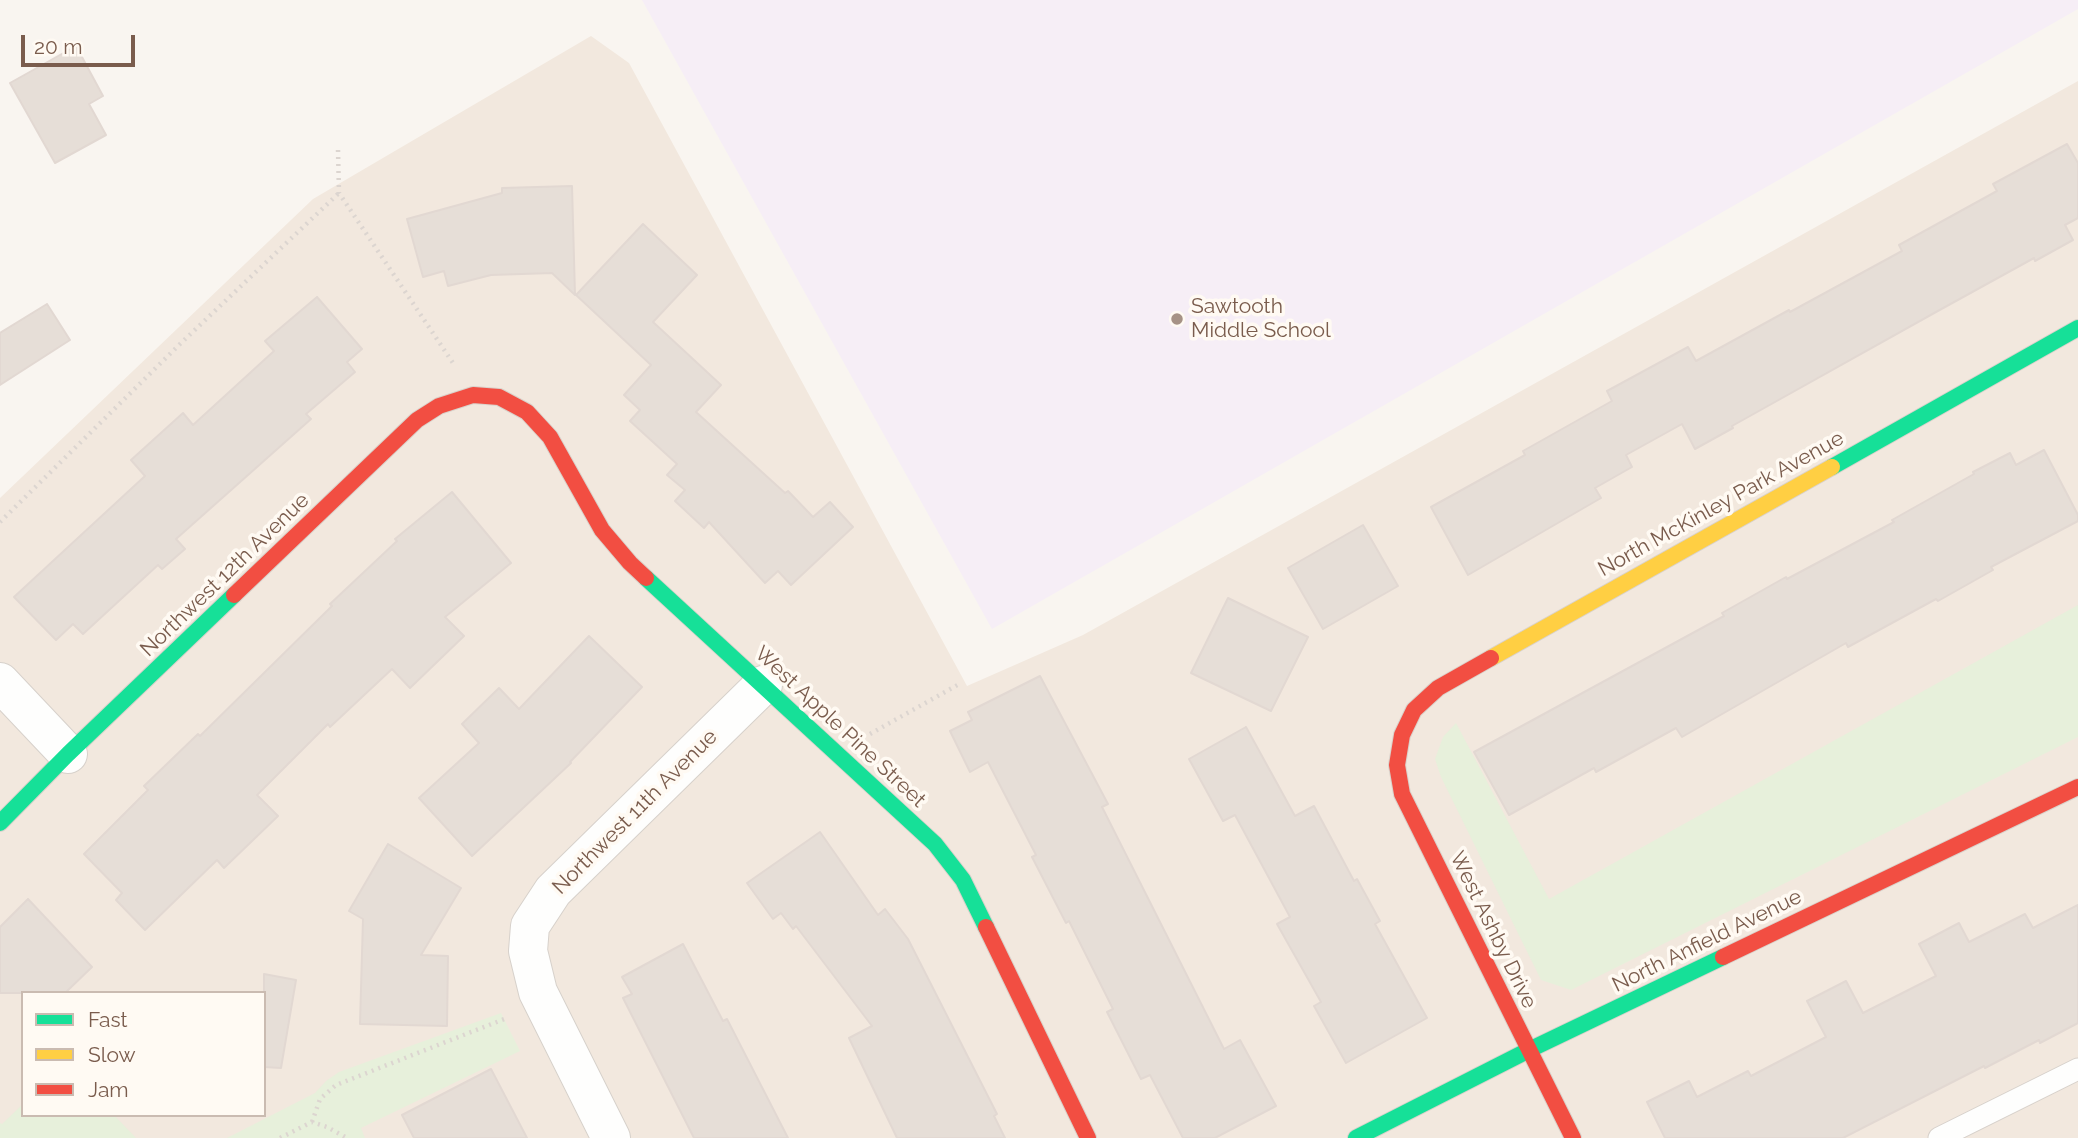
<!DOCTYPE html>
<html>
<head>
<meta charset="utf-8">
<style>
	body { margin:0 }
	#map { position:relative; width:2078px; height:1138px; overflow:hidden; background:#f9f5f0; font-family:Raleway,sans-serif }
	canvas { display:block }
	.legend { position:absolute; left:21px; top:991px; width:245px; height:126px; box-sizing:border-box; background:#fffaf3; border:2px solid #cabbb1; margin:0; padding:9px 12px; list-style:none; font-size:21px; color:#7a5c4d }
	.legend li { display:flex; align-items:center; gap:14px; height:35px }
	.legend b { width:35px; border:2px solid #cabbb1 }
	.scale { position:absolute; left:21px; top:35px; width:114px; height:32px; box-sizing:border-box; border:4px solid #7a5c4d; border-top:0; padding-left:9px; font-size:21px; line-height:24px; white-space:nowrap; color:#7a5c4d; -webkit-text-stroke:5px #fffaf3; paint-order:stroke }
</style>
</head>
<body>
<div id="map">
<canvas width="2078" height="1138"></canvas>
<ul class="legend">
<li><b style="height:9px;background:#16e098"></b>Fast</li>
<li><b style="height:9px;background:#ffcf43"></b>Slow</li>
<li><b style="height:9px;background:#f24e42"></b>Jam</li>
</ul>
<div class="scale">20 m</div>
</div>
<script>
const g = document.querySelector('canvas').getContext('2d');
g.lineJoin = 'round';
function fillPath(path, color) { g.fillStyle = color; g.fill(path, 'evenodd'); }
const poly = rows => new Path2D(rows.map(r => 'M' + r).join(''));
function stroke(path, color, width, dash) { g.strokeStyle = color; g.lineWidth = width; g.lineCap = dash ? 'butt' : 'round'; g.setLineDash(dash || []); g.stroke(path); }
function drawText(font, color, halo, rows, align = 'center') {
  g.font = font + ' Raleway,sans-serif'; g.lineWidth = 7; g.setLineDash([]); g.textBaseline = 'middle'; g.strokeStyle = halo; g.fillStyle = color; for (const [text, x, y, turn = 0] of rows) {
    g.save(); g.translate(x, y); g.rotate((+turn || 0) * Math.PI / 180); g.textAlign = isNaN(turn) ? turn : align; if (halo) g.strokeText(text, 0, 0); g.fillText(text, 0, 0); g.restore();
  }
}
fillPath(poly([
	[591,36,629,63,967,686,1083,635,2078,81,2078,1138,0,1138,0,498,313,199],
	[23,993,264,993,264,1115,23,1115]
]), '#f2e8de');
fillPath(poly([
	[642,0,2078,0,2078,9,992,629]
]), '#f6eef6');
fillPath(poly([
	[2078,605,2078,737,1571,990,1541,980,1441,777,1435,759,1443,737,1456,723,1549,899],
	[501,1013,520,1051,361,1128,365,1138,227,1138,315,1093,326,1081,339,1072],
	[23,1104,23,1115,114,1115,136,1138,0,1138,0,1123,2,1124]
]), '#e7f0db');
const building = poly([
	[76,46,103,96,89,104,106,135,55,163,10,83,76,46],
	[2067,144,2078,163,2078,218,2065,225,2073,240,2035,261,2034,258,1936,312,1732,426,1733,428,1695,449,1682,424,1626,455,1632,467,1595,488,1601,498,1468,575,1431,507,1525,455,1523,451,1612,401,1607,391,1688,347,1696,361,1789,310,1790,312,1902,251,1899,245,1997,191,1993,184,2067,144],
	[572,186,575,295,552,273,491,275,448,286,444,271,423,277,407,219,502,193,502,188,572,186],
	[643,224,697,275,653,322,721,385,696,412,785,493,788,491,813,517,830,502,853,527,791,585,778,571,765,583,709,522,704,528,675,501,685,490,667,475,677,464,630,421,640,410,624,395,651,365,576,295,643,224],
	[317,297,362,349,347,362,355,372,306,414,311,419,176,539,185,549,162,569,158,565,83,634,73,624,56,640,14,597,145,476,131,460,183,413,193,425,274,351,265,341,317,297],
	[47,304,70,340,0,385,0,333,47,304],
	[2044,450,2078,515,2078,521,1991,567,1993,570,1938,601,1936,599,1848,647,1846,643,1682,737,1676,728,1596,772,1594,768,1509,815,1474,752,1724,616,1722,613,1786,577,1787,579,1894,522,1892,520,1974,474,1973,472,2010,453,2016,465,2044,450],
	[452,492,511,563,445,617,464,636,410,688,392,669,330,727,328,724,257,795,278,816,224,868,217,860,145,930,116,900,122,893,84,854,148,790,144,786,198,734,200,736,332,606,330,604,397,541,395,539,452,492],
	[1363,525,1398,586,1323,629,1288,568,1363,525],
	[1228,598,1308,637,1271,711,1191,673,1228,598],
	[589,636,642,687,570,762,571,763,472,856,419,798,479,743,462,724,499,688,519,709,589,636],
	[1040,676,1108,804,1102,807,1224,1049,1240,1040,1276,1106,1215,1138,1183,1138,1150,1075,1141,1079,1107,1012,1113,1009,1069,921,1066,923,1032,857,1036,855,988,762,970,772,950,731,972,720,968,712,1040,676],
	[1246,727,1295,816,1314,806,1354,881,1357,879,1380,921,1375,924,1427,1018,1346,1063,1314,1006,1321,1002,1277,924,1290,917,1235,815,1223,821,1189,759,1246,727],
	[820,832,878,915,885,909,908,939,997,1114,994,1116,1005,1138,897,1138,849,1038,872,1026,796,926,793,929,781,913,773,919,747,883,820,832],
	[388,844,461,888,421,955,448,956,447,1026,360,1024,363,919,349,911,388,844],
	[28,899,92,967,65,993,0,993,0,927,28,899],
	[2078,905,2078,1023,2040,1043,2039,1040,1985,1068,1984,1066,1843,1138,1665,1138,1647,1102,1689,1081,1697,1097,1748,1071,1751,1076,1826,1037,1807,1001,1846,981,1863,1013,1936,976,1919,944,1959,923,1969,942,2025,914,2033,928,2078,905],
	[683,944,723,1021,727,1019,788,1138,694,1138,623,998,632,994,622,977,683,944],
	[264,974,296,980,281,1068,264,1067,264,974],
	[491,1069,527,1138,414,1138,402,1115,491,1069]
]);
fillPath(building, '#e6ded7');
stroke(building, '#e2d8d2', 2);
const lane = poly([
	[1939,1138,2078,1069]
]);
const street = poly([
	[0,682,68,754],
	[611,1138,538,992,528,951,530,926,553,891,763,685]
]);
const fast = poly([
	[1832,467,2078,328],
	[646,578,935,844,963,880,986,927],
	[0,823,68,754,234,595],
	[1356,1138,1529,1050,1723,957]
]);
const slow = poly([
	[1491,658,1832,467]
]);
const jam = poly([
	[234,595,417,420,439,406,473,395,499,397,527,412,550,437,602,530,630,563,646,578],
	[1491,658,1438,688,1414,710,1402,735,1397,765,1402,794,1573,1138],
	[986,927,1088,1138],
	[1723,957,2078,787]
]);
stroke(lane, '#d7d1cb', 23);
stroke(street, '#d7d1cb', 40);
stroke(fast, '#d9d2cb', 18);
stroke(slow, '#d9d2cb', 18);
stroke(jam, '#d9d2cb', 18);
stroke(poly([
	[338,150,339,193,453,363],
	[0,522,180,344,339,193],
	[870,734,961,683],
	[312,1122,320,1099,336,1085,507,1018],
	[280,1138,312,1122,327,1127,347,1138]
]), '#dcd5d0', 4.5, [2, 5]);
stroke(lane, '#fefefd', 21);
stroke(street, '#fefefd', 38);
stroke(fast, '#16e098', 16);
stroke(slow, '#ffcf43', 16);
stroke(jam, '#f24e42', 16);
for (const [x, y, r, color] of [
	[1177,319,7,"#a69286"]
]) { const dot = new Path2D(); dot.arc(x, y, r, 0, 2 * Math.PI); g.fillStyle = color; g.fill(dot); stroke(dot, '#fffaf3', 2.5); }
drawText('21px', '#7a5c4d', '#fffaf3', [
	["Sawtooth",1191,307],
	["Middle School",1191,331]
], 'left');
drawText('21px', '#7a5c4d', '#fffaf3', [
	["North McKinley Park Avenue",1721,504,-29],
	["Northwest 12th Avenue",225,575,-44],
	["West Apple Pine Street",840,727,43],
	["Northwest 11th Avenue",635,812,-45],
	["West Ashby Drive",1493,930,64],
	["North Anfield Avenue",1707,941,-26]
]);
</script>
</body>
</html>
